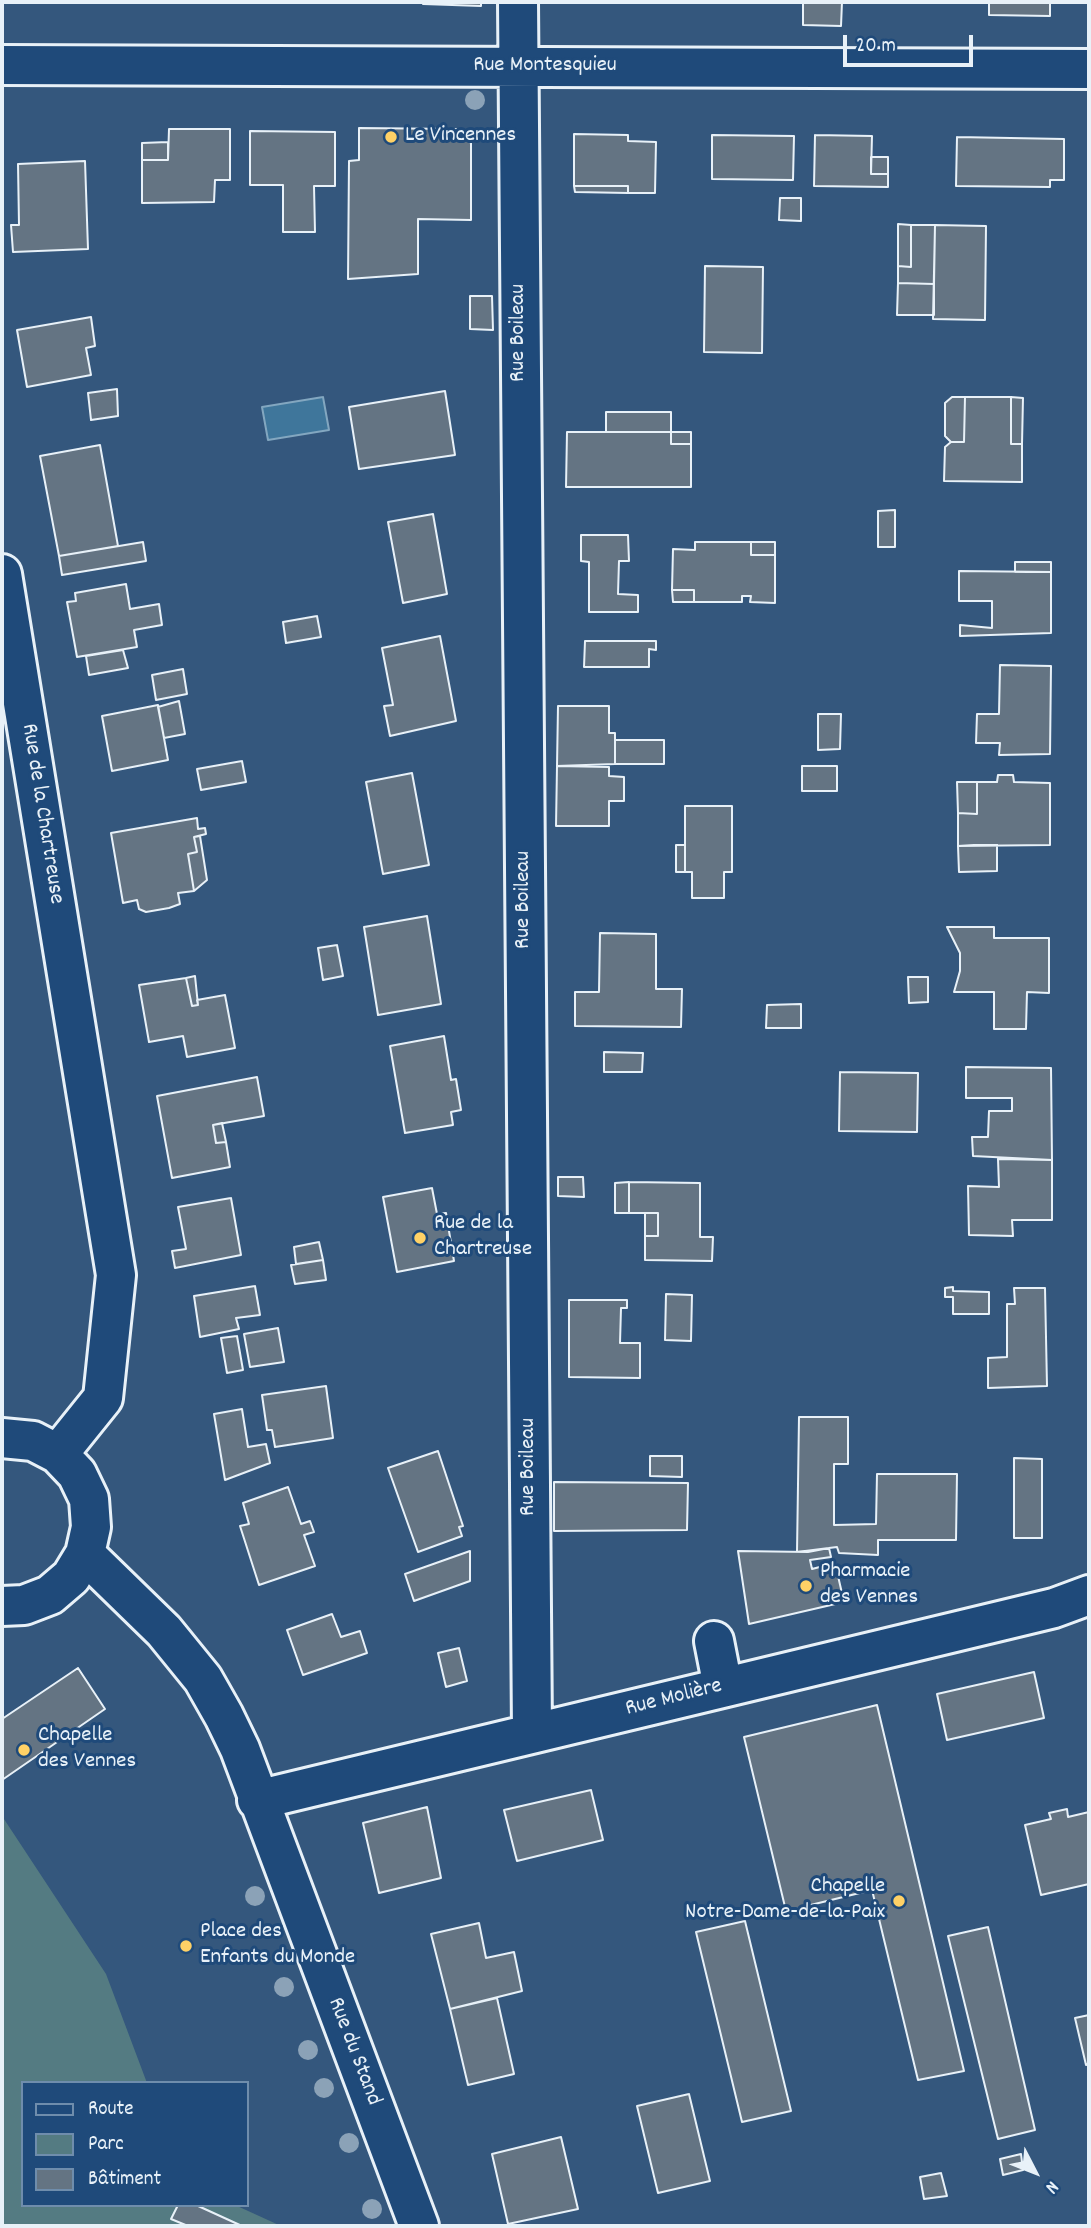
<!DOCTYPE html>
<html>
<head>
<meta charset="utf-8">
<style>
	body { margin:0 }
	#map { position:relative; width:1091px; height:2228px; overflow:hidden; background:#34577d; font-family:Dekko,sans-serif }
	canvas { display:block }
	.frame { position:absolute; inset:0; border:4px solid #e8f1f8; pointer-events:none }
	.legend { position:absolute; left:21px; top:2081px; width:228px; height:126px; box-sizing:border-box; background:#1f4a7a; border:2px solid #6f8dac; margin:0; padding:9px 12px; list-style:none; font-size:21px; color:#e8f1f8 }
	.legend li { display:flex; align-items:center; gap:14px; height:35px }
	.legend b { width:35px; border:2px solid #6f8dac }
	.north { position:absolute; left:1000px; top:2137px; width:70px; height:70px; -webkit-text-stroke:5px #1f4a7a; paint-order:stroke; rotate:132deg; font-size:19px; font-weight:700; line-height:28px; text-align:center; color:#e8f1f8 }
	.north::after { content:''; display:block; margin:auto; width:24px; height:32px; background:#e8f1f8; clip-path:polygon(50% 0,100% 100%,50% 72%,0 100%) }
	.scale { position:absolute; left:843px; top:35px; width:130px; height:32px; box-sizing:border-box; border:4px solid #e8f1f8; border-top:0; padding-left:9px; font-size:21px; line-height:24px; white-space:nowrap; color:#e8f1f8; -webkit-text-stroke:5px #1f4a7a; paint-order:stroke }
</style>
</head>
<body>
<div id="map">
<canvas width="1091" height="2228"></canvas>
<div class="frame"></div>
<ul class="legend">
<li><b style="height:9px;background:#1f4a7a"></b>Route</li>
<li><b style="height:19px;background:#547b82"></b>Parc</li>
<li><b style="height:19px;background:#647483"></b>Bâtiment</li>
</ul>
<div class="north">N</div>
<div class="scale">20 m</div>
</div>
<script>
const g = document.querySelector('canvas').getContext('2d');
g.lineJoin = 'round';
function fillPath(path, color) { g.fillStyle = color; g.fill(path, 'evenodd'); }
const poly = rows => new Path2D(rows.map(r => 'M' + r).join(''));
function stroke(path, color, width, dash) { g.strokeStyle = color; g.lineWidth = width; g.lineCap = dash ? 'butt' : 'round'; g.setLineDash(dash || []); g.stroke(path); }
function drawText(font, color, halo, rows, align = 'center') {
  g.font = font + ' Dekko,sans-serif'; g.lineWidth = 6; g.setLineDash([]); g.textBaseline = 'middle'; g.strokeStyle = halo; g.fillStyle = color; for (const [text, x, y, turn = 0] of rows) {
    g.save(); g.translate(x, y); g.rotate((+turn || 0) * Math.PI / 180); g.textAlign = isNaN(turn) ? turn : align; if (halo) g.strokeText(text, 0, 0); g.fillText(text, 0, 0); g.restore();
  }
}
fillPath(poly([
	[2,1816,106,1974,147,2083,23,2083,23,2205,235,2205,281,2226,2,2226]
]), '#547b82');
const water = poly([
	[323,397,329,430,268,440,262,407,323,397]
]);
fillPath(water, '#3f769b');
stroke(water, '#83a7c0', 2);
const building = poly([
	[423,2,481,2,481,6,423,4,423,2],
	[803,2,842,2,841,26,803,25,803,2],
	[989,2,1050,2,1050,16,989,15,989,2],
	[359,128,456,129,471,143,471,220,418,219,418,274,348,279,349,161,359,160,359,128],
	[169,129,230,129,230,180,215,180,214,202,142,203,142,160,168,160,169,129],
	[250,131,335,132,335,186,314,186,315,232,283,232,283,185,250,185,250,131],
	[574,134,628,135,628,141,656,142,655,193,628,193,628,186,574,186,574,134],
	[712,135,794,136,793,180,712,179,712,135],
	[815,135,872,136,871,174,888,174,888,187,814,186,815,135],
	[957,137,1064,139,1064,180,1050,180,1050,187,956,186,957,137],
	[168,142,168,160,142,160,142,143,168,142],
	[871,157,888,157,888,174,871,174,871,157],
	[85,161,88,249,13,252,11,225,19,225,18,164,85,161],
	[574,186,628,186,628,193,575,192,574,186],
	[780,198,801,198,801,221,779,220,780,198],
	[898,224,911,225,911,267,898,266,898,224],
	[911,225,935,225,934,284,898,283,898,266,911,267,911,225],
	[935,225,986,226,985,320,933,319,935,225],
	[705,266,763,267,762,353,704,352,705,266],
	[898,283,934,284,934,315,897,315,898,283],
	[470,296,492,296,493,330,470,329,470,296],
	[91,317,95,346,86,348,91,375,27,387,17,330,91,317],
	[117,389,118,416,91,420,88,393,117,389],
	[445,391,455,455,359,469,349,407,445,391],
	[952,397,965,397,964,442,951,442,945,436,945,403,952,397],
	[965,397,1011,397,1011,444,1022,444,1022,482,944,481,945,447,951,442,964,442,965,397],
	[1011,397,1023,398,1022,444,1011,444,1011,397],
	[606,412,671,412,671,432,606,432,606,412],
	[567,432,671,432,671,444,691,444,691,487,566,487,567,432],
	[671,432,691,432,691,444,671,444,671,432],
	[100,445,118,546,59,556,40,456,100,445],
	[895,510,895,547,878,547,878,511,895,510],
	[433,514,447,594,403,603,388,522,433,514],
	[581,535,628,535,629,561,619,561,618,594,638,595,638,612,589,612,589,562,581,561,581,535],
	[143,542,146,561,62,575,59,556,143,542],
	[695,542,751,542,751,555,775,555,775,603,750,602,751,596,742,596,742,602,694,602,694,590,672,590,673,549,695,550,695,542],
	[751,542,775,542,775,555,751,555,751,542],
	[1015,562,1051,562,1051,572,1015,572,1015,562],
	[959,571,1051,572,1051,633,960,636,960,625,992,628,992,601,959,601,959,571],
	[126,584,130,609,159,604,162,625,134,630,137,647,77,657,67,602,76,601,75,593,126,584],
	[672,590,694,590,694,602,673,602,672,590],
	[317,616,321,637,286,643,283,622,317,616],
	[440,636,456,721,390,736,384,706,393,705,382,648,440,636],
	[585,641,656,641,656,650,649,649,649,667,584,667,585,641],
	[123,650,128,668,89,675,86,656,123,650],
	[1000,665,1051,666,1050,754,999,755,1000,743,976,743,977,714,999,714,1000,665],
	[183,669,187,694,156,700,152,675,183,669],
	[179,701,185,734,164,738,158,707,179,701],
	[158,705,168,760,112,771,102,716,158,705],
	[558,706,609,706,609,733,615,733,615,764,557,766,558,706],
	[818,714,841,714,840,749,818,750,818,714],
	[615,740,664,740,664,764,615,764,615,740],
	[242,761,246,782,201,790,197,769,242,761],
	[557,766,609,767,609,776,624,777,624,801,609,801,609,826,556,826,557,766],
	[802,766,837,766,837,791,802,791,802,766],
	[412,773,429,865,383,874,366,782,412,773],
	[998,775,1013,775,1014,782,1050,783,1050,845,958,846,958,813,977,814,977,782,997,782,998,775],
	[957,782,977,782,977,814,958,813,957,782],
	[685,806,732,806,732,872,724,872,724,898,692,898,692,872,685,872,685,806],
	[197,818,198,829,205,828,206,834,194,837,197,852,188,854,194,891,178,893,180,904,169,908,146,912,139,909,137,900,123,903,111,833,197,818],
	[200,836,207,880,194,891,188,854,197,852,194,837,200,836],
	[676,845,685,845,685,872,676,872,676,845],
	[977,845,997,845,997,871,959,872,958,846,977,845],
	[427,916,441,1004,378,1015,364,927,427,916],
	[947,927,994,927,994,938,1049,938,1049,993,1027,992,1026,1029,994,1029,994,992,954,992,960,971,960,953,947,927],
	[600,933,656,934,656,989,682,989,681,1027,575,1026,575,992,599,992,600,933],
	[337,945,343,976,323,980,318,948,337,945],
	[195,976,198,1005,192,1006,186,978,195,976],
	[908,977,928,977,928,1002,909,1003,908,977],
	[186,978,192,1006,198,1005,197,1000,225,995,235,1048,187,1057,183,1036,149,1042,139,985,186,978],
	[801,1004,801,1028,766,1028,767,1005,801,1004],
	[444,1036,451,1080,456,1079,461,1110,451,1112,453,1125,405,1133,390,1046,444,1036],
	[604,1052,643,1053,642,1072,604,1072,604,1052],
	[966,1067,1051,1068,1052,1160,973,1156,972,1137,988,1137,989,1111,1012,1111,1012,1098,966,1098,966,1067],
	[840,1072,918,1073,917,1132,839,1131,840,1072],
	[257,1077,264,1116,213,1125,216,1143,226,1142,230,1167,172,1178,157,1096,257,1077],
	[222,1123,226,1142,216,1143,213,1125,222,1123],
	[998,1159,1052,1160,1052,1220,1012,1220,1013,1236,969,1235,968,1186,999,1187,998,1159],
	[558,1177,583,1177,584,1197,558,1196,558,1177],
	[629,1182,700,1183,700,1237,713,1237,712,1261,645,1260,645,1236,658,1236,658,1213,629,1213,629,1182],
	[629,1182,629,1213,615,1213,615,1183,629,1182],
	[432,1188,437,1214,446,1213,454,1261,397,1272,383,1197,432,1188],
	[231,1198,241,1255,175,1268,172,1251,186,1249,178,1207,231,1198],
	[645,1213,658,1213,658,1236,645,1236,645,1213],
	[319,1242,323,1260,296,1264,294,1247,319,1242],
	[323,1260,326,1280,295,1284,291,1265,323,1260],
	[255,1286,260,1315,236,1318,239,1329,200,1337,194,1296,255,1286],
	[953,1287,953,1291,989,1292,989,1314,953,1314,953,1297,945,1297,945,1288,953,1287],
	[1014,1288,1045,1288,1047,1386,988,1388,988,1358,1007,1357,1007,1304,1015,1304,1014,1288],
	[666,1294,692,1295,691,1341,665,1340,666,1294],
	[569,1300,627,1300,627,1308,621,1308,620,1343,640,1343,640,1378,569,1377,569,1300],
	[278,1328,284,1362,250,1367,244,1334,278,1328],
	[237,1336,243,1370,227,1373,221,1338,237,1336],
	[326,1386,333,1438,275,1447,272,1430,267,1430,262,1395,326,1386],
	[242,1409,248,1447,266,1444,270,1463,225,1480,214,1414,242,1409],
	[799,1417,848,1417,848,1464,834,1464,834,1525,876,1524,877,1474,957,1474,956,1540,878,1540,878,1555,839,1553,837,1547,797,1552,799,1417],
	[438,1451,463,1526,459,1527,462,1536,418,1552,388,1468,438,1451],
	[650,1456,682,1456,682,1477,650,1476,650,1456],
	[1014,1458,1042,1459,1042,1538,1014,1538,1014,1458],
	[554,1482,688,1483,687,1530,554,1531,554,1482],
	[288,1487,301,1524,310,1521,314,1532,304,1535,315,1566,259,1585,240,1526,249,1524,243,1503,288,1487],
	[829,1548,831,1557,810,1560,812,1569,835,1563,844,1602,749,1624,738,1551,808,1552,829,1548],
	[470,1551,470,1581,414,1601,405,1574,470,1551],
	[332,1614,341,1637,360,1631,367,1653,303,1675,287,1630,332,1614],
	[459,1648,467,1681,446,1687,438,1653,459,1648],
	[78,1668,105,1709,2,1780,2,1719,78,1668],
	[1034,1672,1044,1718,947,1740,937,1694,1034,1672],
	[877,1705,964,2071,918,2080,872,1890,786,1911,744,1737,877,1705],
	[591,1790,603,1840,517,1861,504,1810,591,1790],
	[427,1807,441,1878,379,1893,363,1823,427,1807],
	[1067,1809,1068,1817,1089,1812,1089,1884,1041,1895,1025,1825,1051,1819,1049,1813,1067,1809],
	[745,1921,791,2111,742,2122,696,1932,745,1921],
	[479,1923,486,1958,514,1952,522,1991,450,2009,431,1934,479,1923],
	[988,1927,1035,2130,998,2139,948,1936,988,1927],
	[497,1998,514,2074,468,2085,450,2009,497,1998],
	[1089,2015,1089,2064,1086,2065,1075,2018,1089,2015],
	[689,2094,710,2181,658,2193,637,2106,689,2094],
	[561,2137,578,2209,508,2224,492,2154,561,2137],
	[1021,2154,1023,2170,1003,2175,1000,2159,1021,2154],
	[941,2173,947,2196,924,2199,920,2177,941,2173],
	[178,2205,196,2205,242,2226,188,2226,171,2219,178,2205]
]);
fillPath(building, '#647483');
stroke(building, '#e8f1f8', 2);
const minor = poly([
	[518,2,532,1733],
	[2,65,1089,69],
	[2,574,116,1275,103,1398,58,1454],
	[2,1438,33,1441,58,1454,77,1474,89,1499,91,1527,85,1554,71,1577,50,1595,24,1605,2,1606],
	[85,1554,164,1631,203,1679,224,1716,240,1749,419,2226],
	[714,1641,723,1687],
	[257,1800,1054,1608,1089,1595]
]);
stroke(minor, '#e8f1f8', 44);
stroke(minor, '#1f4a7a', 38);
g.fillStyle = '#8ba2b7';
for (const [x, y] of [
	[475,100],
	[255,1896],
	[284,1987],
	[308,2050],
	[324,2088],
	[349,2143],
	[372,2209]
]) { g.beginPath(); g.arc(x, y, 10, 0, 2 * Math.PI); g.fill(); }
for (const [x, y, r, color] of [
	[391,137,7,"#ffd166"],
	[420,1238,7,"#ffd166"],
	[806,1586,7,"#ffd166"],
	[24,1750,7,"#ffd166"],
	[899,1901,7,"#ffd166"],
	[186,1946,7,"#ffd166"]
]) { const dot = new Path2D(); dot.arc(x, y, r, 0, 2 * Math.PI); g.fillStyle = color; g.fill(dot); stroke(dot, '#1f4a7a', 2.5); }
drawText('23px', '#e8f1f8', '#1f4a7a', [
	["Rue Montesquieu",545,67],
	["Rue Boileau",520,333,-90],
	["Rue de la Chartreuse",41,814,81],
	["Rue Boileau",525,900,-90],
	["Rue Boileau",530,1467,-90],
	["Rue Molière",674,1699,-14],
	["Rue du Stand",353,2052,69]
]);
drawText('23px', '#e8f1f8', '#1f4a7a', [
	["Le Vincennes",405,137],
	["Rue de la",434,1225],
	["Chartreuse",434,1251],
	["Pharmacie",820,1573],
	["des Vennes",820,1599],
	["Chapelle",38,1737],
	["des Vennes",38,1763],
	["Chapelle",885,1888,"right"],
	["Notre-Dame-de-la-Paix",885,1914,"right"],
	["Place des",200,1933],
	["Enfants du Monde",200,1959]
], 'left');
</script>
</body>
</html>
